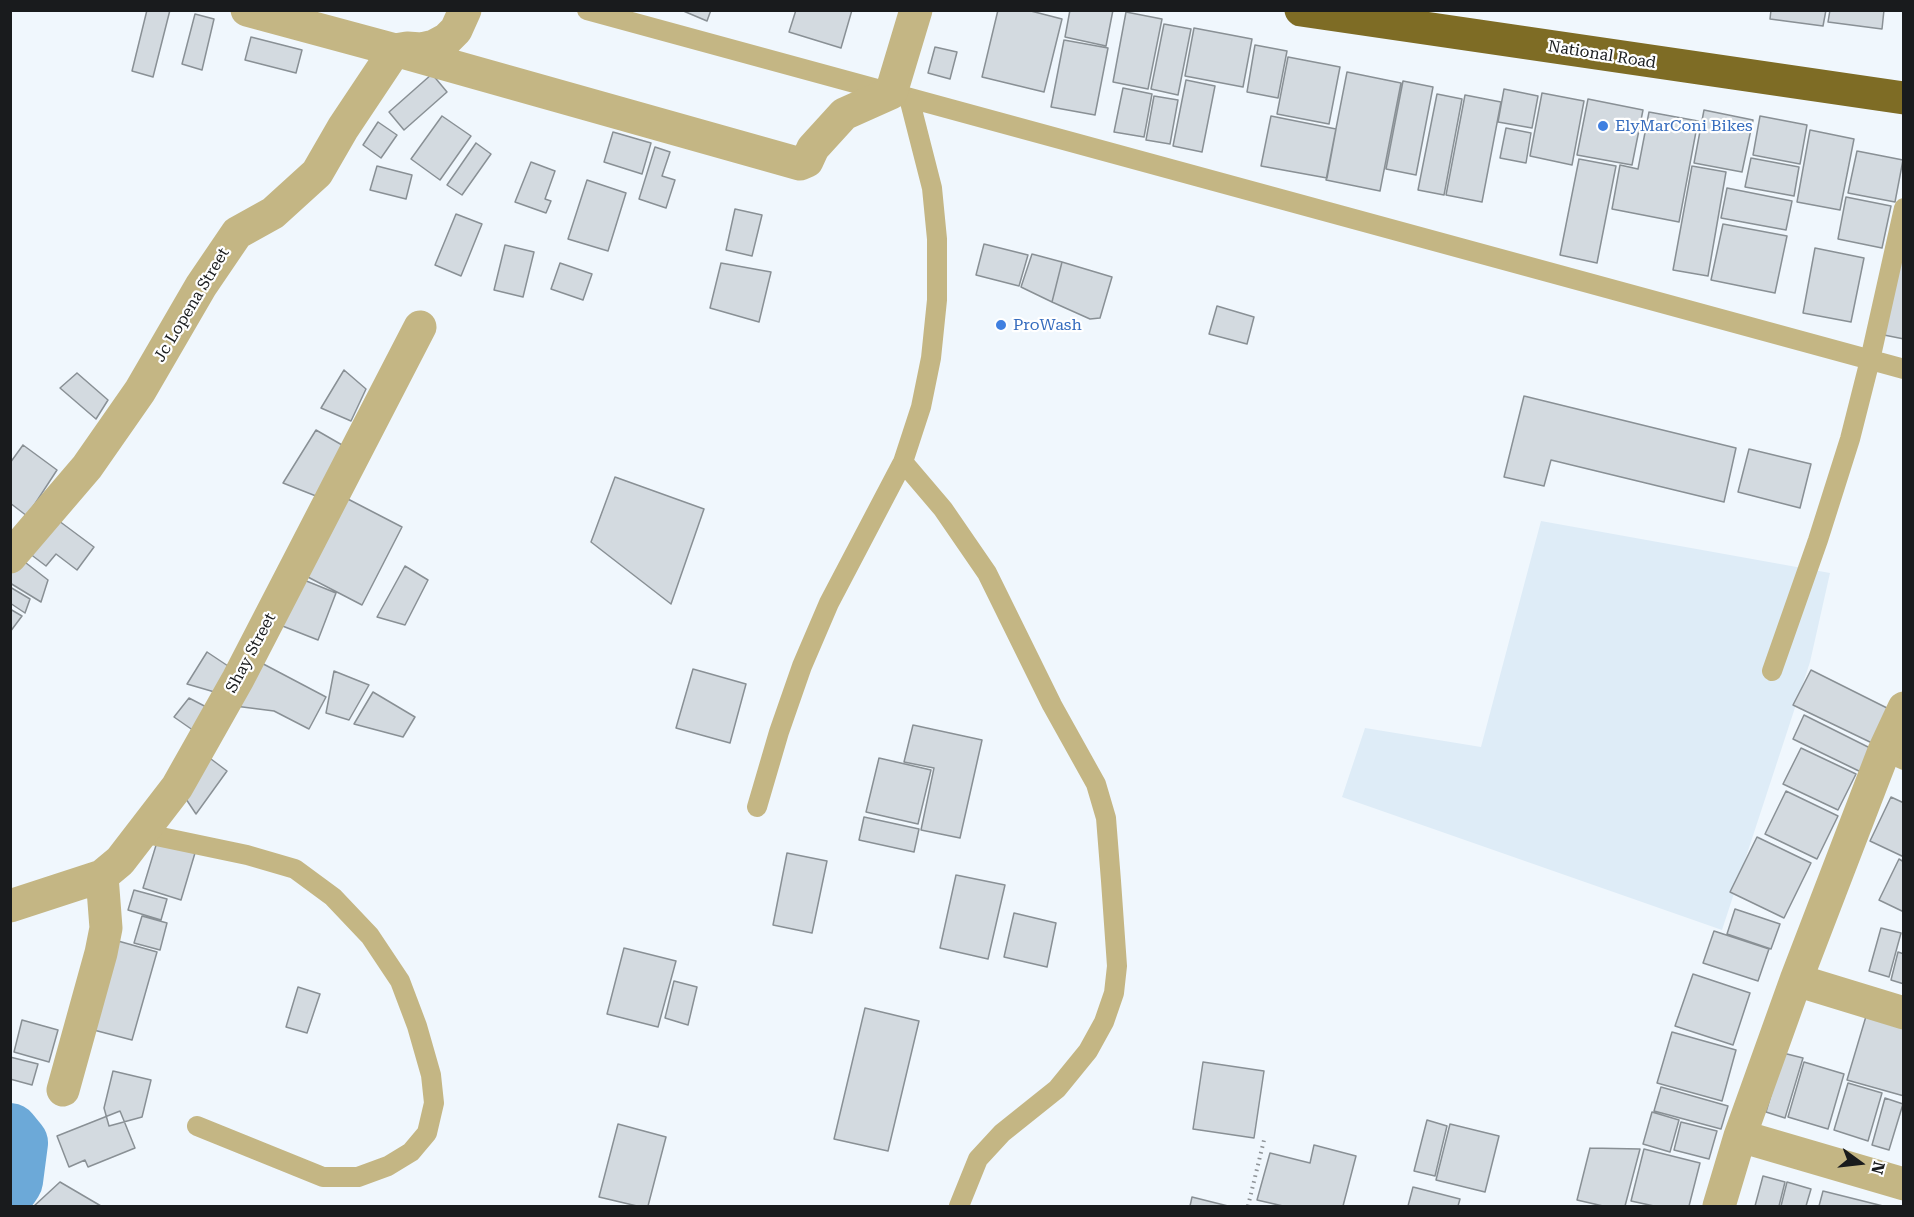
<!DOCTYPE html>
<html>
<head>
<meta charset="utf-8">
<style>
	body { margin:0 }
	#map { position:relative; width:1914px; height:1217px; overflow:hidden; background:#f0f7fd; font-family:"Roboto Serif",serif }
	canvas { display:block }
	.frame { position:absolute; inset:0; border:12px solid #191b1d; pointer-events:none }
	.north { position:absolute; left:1830px; top:1133px; width:60px; height:60px; -webkit-text-stroke:4px #fff; paint-order:stroke; rotate:105deg; font-size:16px; font-weight:700; line-height:24px; text-align:center; color:#191b1d }
	.north::after { content:''; display:block; margin:auto; width:21px; height:27px; background:#191b1d; clip-path:polygon(50% 0,100% 100%,50% 72%,0 100%) }
</style>
</head>
<body>
<div id="map">
<canvas width="1914" height="1217"></canvas>
<div class="frame"></div>
<div class="north">N</div>
</div>
<script>
const g = document.querySelector('canvas').getContext('2d');
g.lineJoin = 'round';
function fillPath(path, color) { g.fillStyle = color; g.fill(path, 'evenodd'); }
const poly = rows => new Path2D(rows.map(r => 'M' + r).join(''));
function stroke(path, color, width, dash) { g.strokeStyle = color; g.lineWidth = width; g.lineCap = dash ? 'butt' : 'round'; g.setLineDash(dash || []); g.stroke(path); }
function drawText(font, color, halo, rows, align = 'center') {
  g.font = font + ' "Roboto Serif",serif'; g.lineWidth = 4.5; g.setLineDash([]); g.textBaseline = 'middle'; g.strokeStyle = halo; g.fillStyle = color; for (const [text, x, y, turn = 0] of rows) {
    g.save(); g.translate(x, y); g.rotate((+turn || 0) * Math.PI / 180); g.textAlign = isNaN(turn) ? turn : align; if (halo) g.strokeText(text, 0, 0); g.fillText(text, 0, 0); g.restore();
  }
}
fillPath(poly([
	[1541,521,1830,573,1810,662,1722,930,1342,797,1365,728,1481,747]
]), '#deecf7');
stroke(poly([
	[10,1132,19,1143,14,1181,10,1187]
]), '#6ca9d8', 58);
const building = poly([
	[147,10,170,10,153,77,132,71,147,10],
	[681,10,711,10,707,21,681,10],
	[796,10,852,10,841,48,789,32,796,10],
	[998,10,1027,10,1062,19,1044,92,982,77,998,10],
	[1070,10,1113,10,1106,46,1065,37,1070,10],
	[1771,10,1826,10,1823,26,1770,19,1771,10],
	[1830,10,1884,10,1882,29,1828,22,1830,10],
	[1126,12,1162,19,1148,89,1113,82,1126,12],
	[195,14,214,19,202,70,182,64,195,14],
	[1164,24,1191,29,1178,95,1151,89,1164,24],
	[1194,28,1252,39,1243,87,1185,76,1194,28],
	[251,37,302,50,296,73,245,60,251,37],
	[1064,40,1108,48,1095,115,1051,107,1064,40],
	[1255,45,1287,51,1278,98,1247,92,1255,45],
	[935,47,957,52,950,79,928,73,935,47],
	[1288,57,1340,67,1329,124,1277,114,1288,57],
	[1347,72,1401,83,1380,191,1326,180,1347,72],
	[432,74,447,92,404,130,389,112,432,74],
	[1186,80,1215,86,1202,152,1173,146,1186,80],
	[1403,81,1433,87,1416,175,1386,169,1403,81],
	[1123,88,1152,94,1144,137,1114,132,1123,88],
	[1504,89,1538,96,1532,128,1498,122,1504,89],
	[1542,93,1584,101,1572,165,1530,156,1542,93],
	[1437,94,1462,99,1444,195,1418,190,1437,94],
	[1465,95,1501,102,1482,202,1446,195,1465,95],
	[1154,96,1178,100,1170,144,1146,140,1154,96],
	[1588,99,1643,110,1632,165,1577,155,1588,99],
	[1704,110,1753,120,1742,172,1694,163,1704,110],
	[1649,112,1698,121,1679,222,1612,209,1620,165,1638,169,1649,112],
	[442,116,471,136,440,180,411,159,442,116],
	[1271,116,1336,129,1327,178,1261,166,1271,116],
	[1760,116,1807,125,1800,164,1753,155,1760,116],
	[378,122,397,135,381,158,363,145,378,122],
	[1506,128,1531,133,1526,163,1500,158,1506,128],
	[1810,130,1854,139,1840,210,1797,202,1810,130],
	[613,132,651,143,642,174,604,162,613,132],
	[476,143,491,154,462,195,447,185,476,143],
	[655,147,670,152,662,176,675,180,666,208,639,199,655,147],
	[1857,151,1903,160,1895,202,1848,193,1857,151],
	[1751,158,1799,167,1794,196,1745,187,1751,158],
	[1579,159,1616,166,1597,263,1560,255,1579,159],
	[531,162,555,171,545,199,551,201,546,213,515,202,531,162],
	[377,166,412,175,406,199,370,190,377,166],
	[1692,166,1726,172,1708,276,1673,270,1692,166],
	[587,180,626,193,608,251,568,239,587,180],
	[1727,188,1792,201,1786,230,1721,218,1727,188],
	[1846,197,1891,206,1882,248,1838,239,1846,197],
	[735,209,762,215,752,256,726,250,735,209],
	[456,214,482,224,461,276,435,265,456,214],
	[1904,223,1904,339,1879,334,1904,223],
	[1723,224,1787,236,1775,293,1711,280,1723,224],
	[984,244,1028,255,1019,286,976,275,984,244],
	[505,245,534,252,523,297,494,290,505,245],
	[1815,248,1864,258,1851,322,1803,313,1815,248],
	[1032,254,1062,262,1052,302,1021,287,1032,254],
	[1062,262,1112,277,1100,318,1090,319,1052,302,1062,262],
	[560,263,592,274,583,300,551,289,560,263],
	[721,263,771,272,759,322,710,308,721,263],
	[1217,306,1254,317,1247,344,1209,334,1217,306],
	[344,370,366,389,351,421,321,408,344,370],
	[77,373,108,400,96,419,60,388,77,373],
	[1524,396,1736,448,1724,502,1551,460,1544,486,1504,477,1524,396],
	[316,430,349,449,321,498,283,483,316,430],
	[23,445,57,470,27,516,10,503,10,463,23,445],
	[1749,449,1811,464,1800,508,1738,492,1749,449],
	[615,477,704,509,671,604,591,542,615,477],
	[344,497,402,527,362,605,304,575,344,497],
	[51,515,94,547,77,570,56,554,46,566,25,550,51,515],
	[17,556,48,580,41,602,10,583,10,563,17,556],
	[405,566,428,580,405,625,377,617,405,566],
	[299,578,336,593,318,640,280,625,299,578],
	[10,587,30,599,25,613,10,603,10,587],
	[10,609,22,616,10,632,10,609],
	[207,652,228,666,218,693,187,684,207,652],
	[252,658,326,697,309,729,274,711,227,705,252,658],
	[693,669,746,684,730,743,676,728,693,669],
	[1811,670,1889,709,1872,743,1793,705,1811,670],
	[334,671,369,685,349,720,326,713,334,671],
	[373,692,415,717,403,737,354,724,373,692],
	[189,698,214,711,197,733,174,717,189,698],
	[1804,715,1874,750,1863,773,1793,739,1804,715],
	[913,725,982,740,960,838,921,830,934,768,904,762,913,725],
	[1801,748,1856,774,1838,810,1783,784,1801,748],
	[199,750,227,771,196,814,178,787,199,750],
	[879,758,931,770,918,824,866,812,879,758],
	[1786,791,1838,816,1817,859,1765,834,1786,791],
	[1891,797,1904,803,1904,857,1870,841,1891,797],
	[864,817,919,829,914,852,859,840,864,817],
	[1757,837,1811,863,1784,918,1730,892,1757,837],
	[157,842,195,853,181,900,143,888,157,842],
	[787,853,827,861,812,933,773,925,787,853],
	[1899,859,1904,862,1904,912,1879,900,1899,859],
	[956,875,1005,885,988,959,940,948,956,875],
	[134,890,167,899,161,920,128,910,134,890],
	[1735,909,1780,924,1771,949,1727,934,1735,909],
	[1014,913,1056,923,1047,967,1004,957,1014,913],
	[142,916,167,923,160,950,134,943,142,916],
	[1881,928,1901,933,1889,977,1869,971,1881,928],
	[1714,931,1769,949,1758,981,1703,963,1714,931],
	[111,939,157,952,132,1040,86,1028,111,939],
	[624,948,676,961,658,1027,607,1014,624,948],
	[1898,952,1904,954,1904,984,1891,980,1898,952],
	[1693,974,1750,993,1733,1045,1675,1026,1693,974],
	[674,981,697,987,688,1025,665,1018,674,981],
	[298,987,320,994,307,1033,286,1027,298,987],
	[865,1008,919,1021,888,1151,834,1139,865,1008],
	[1867,1013,1904,1023,1904,1096,1847,1080,1867,1013],
	[22,1020,58,1030,49,1062,14,1052,22,1020],
	[1672,1032,1736,1050,1722,1101,1657,1083,1672,1032],
	[1783,1053,1803,1058,1785,1118,1766,1112,1783,1053],
	[10,1057,38,1064,32,1085,10,1079,10,1057],
	[1203,1062,1264,1071,1254,1138,1193,1129,1203,1062],
	[1804,1062,1844,1074,1828,1129,1788,1117,1804,1062],
	[113,1071,151,1080,142,1117,109,1126,104,1108,113,1071],
	[1848,1083,1882,1093,1868,1141,1834,1130,1848,1083],
	[1661,1087,1728,1106,1721,1129,1654,1111,1661,1087],
	[1885,1098,1903,1104,1889,1150,1872,1145,1885,1098],
	[120,1111,135,1148,88,1167,85,1160,69,1167,57,1136,120,1111],
	[1652,1112,1679,1120,1670,1152,1643,1144,1652,1112],
	[1427,1120,1447,1126,1435,1176,1414,1171,1427,1120],
	[1681,1122,1717,1131,1709,1159,1674,1150,1681,1122],
	[618,1124,666,1137,648,1206,637,1206,599,1197,618,1124],
	[1450,1124,1499,1136,1485,1192,1436,1180,1450,1124],
	[1314,1145,1356,1156,1343,1206,1283,1206,1257,1200,1270,1153,1310,1163,1314,1145],
	[1590,1148,1640,1149,1625,1206,1603,1206,1577,1200,1590,1148],
	[1644,1149,1700,1163,1689,1206,1654,1206,1631,1201,1644,1149],
	[1763,1176,1785,1182,1779,1206,1755,1206,1763,1176],
	[60,1182,101,1206,34,1206,60,1182],
	[1787,1182,1811,1189,1806,1206,1781,1206,1787,1182],
	[1413,1187,1460,1199,1458,1206,1408,1206,1413,1187],
	[1823,1191,1883,1206,1819,1206,1823,1191],
	[1192,1197,1228,1206,1190,1206,1192,1197]
]);
fillPath(building, '#d3dae0');
stroke(building, '#899095', 1.5);
stroke(poly([
	[1248,1206,1265,1136]
]), '#8e9397', 4, [1.5, 4.5]);
stroke(poly([
	[587,10,1904,369],
	[903,462,943,509,987,573,1052,705,1096,784,1106,818,1111,881,1117,966,1114,993,1104,1022,1088,1051,1057,1089,1002,1133,978,1159,959,1206],
	[1772,671,1818,540,1850,439,1870,360,1904,208],
	[1884,751,1904,760],
	[757,807,779,732,802,666,829,603,903,462,921,407,931,358,937,300,937,239,932,188,909,98],
	[142,833,247,855,295,869,333,897,370,936,400,981,417,1026,431,1075,434,1103,427,1133,411,1152,388,1166,358,1177,323,1177,197,1126]
]), '#c4b684', 20);
stroke(poly([
	[247,10,395,50,800,164,807,161,813,148,844,114,891,93,916,10],
	[10,557,87,467,140,391,201,286,237,233,273,213,317,173,343,128,395,50,407,48,421,49,434,46,447,39,456,30,465,10],
	[10,906,102,876,120,861,177,787,238,679,420,327],
	[1796,980,1904,1013],
	[63,1090,101,953,106,928,102,876],
	[1740,1136,1904,1184],
	[1719,1206,1740,1136,1796,980,1884,751,1904,708]
]), '#c4b684', 33);
stroke(poly([
	[1301,10,1904,98]
]), '#7e6c25', 33);
for (const [x, y, r, color] of [
	[1603,126,6,"#3f7fe0"],
	[1001,325,6,"#3f7fe0"]
]) { const dot = new Path2D(); dot.arc(x, y, r, 0, 2 * Math.PI); g.fillStyle = color; g.fill(dot); stroke(dot, '#fff', 2); }
drawText('16px', '#191b1d', '#fff', [
	["National Road",1602,55,9],
	["Jc Lopena Street",192,305,-59],
	["Shay Street",251,653,-62]
]);
drawText('16px', '#366cbe', '#fff', [
	["ElyMarConi Bikes",1615,126],
	["ProWash",1013,325]
], 'left');
</script>
</body>
</html>
